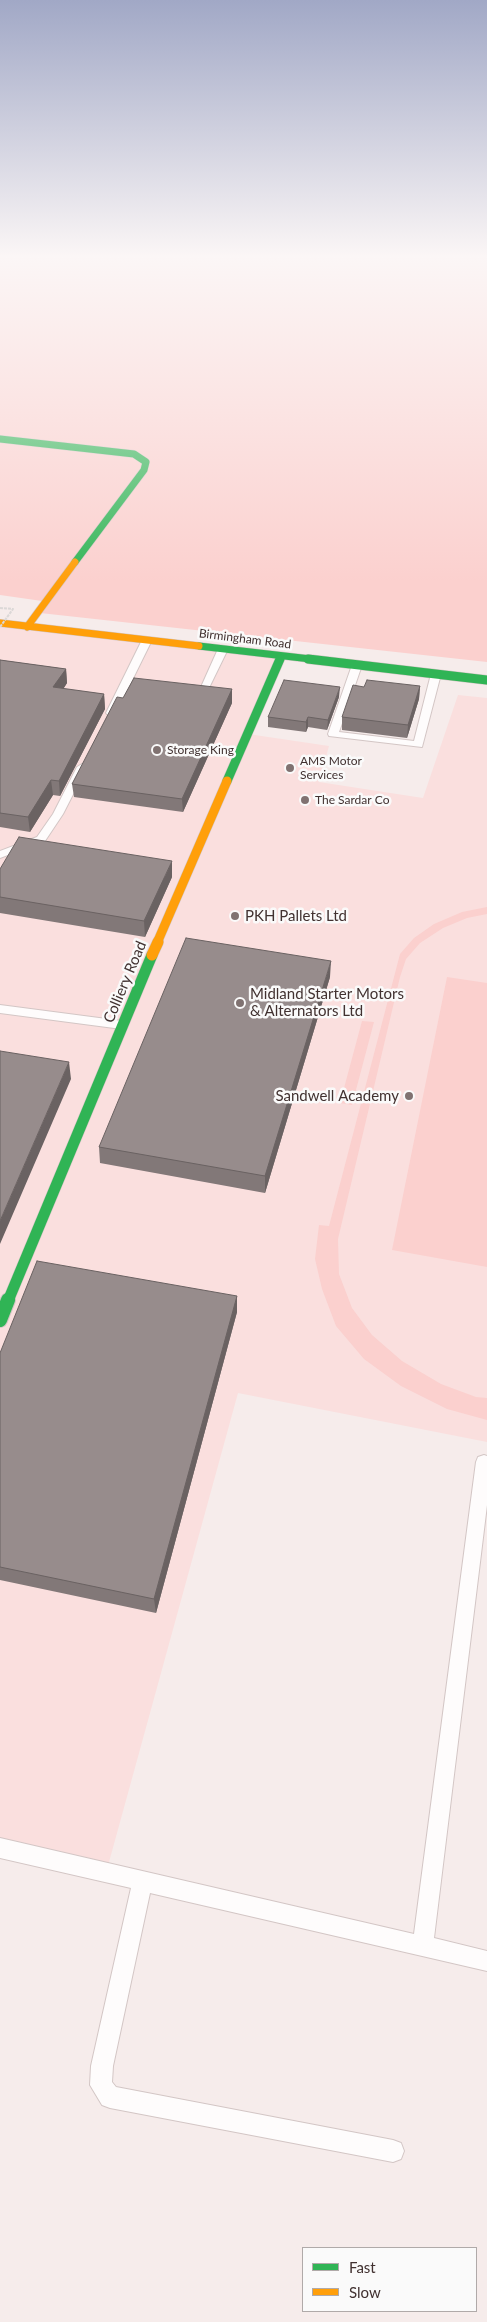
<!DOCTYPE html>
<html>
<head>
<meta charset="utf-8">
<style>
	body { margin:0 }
	#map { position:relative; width:487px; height:2322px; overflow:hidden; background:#f6eceb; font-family:Lato,sans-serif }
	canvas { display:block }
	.legend { position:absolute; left:302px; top:2247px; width:175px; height:65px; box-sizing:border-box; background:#fafafa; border:1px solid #b0aaa9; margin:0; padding:6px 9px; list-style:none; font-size:15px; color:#413130 }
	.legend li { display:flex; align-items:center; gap:10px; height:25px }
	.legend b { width:25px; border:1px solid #b0aaa9 }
</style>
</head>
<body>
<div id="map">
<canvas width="487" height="2322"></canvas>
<ul class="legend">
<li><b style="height:6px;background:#30b455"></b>Fast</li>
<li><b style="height:6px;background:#ff9f0a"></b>Slow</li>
</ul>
</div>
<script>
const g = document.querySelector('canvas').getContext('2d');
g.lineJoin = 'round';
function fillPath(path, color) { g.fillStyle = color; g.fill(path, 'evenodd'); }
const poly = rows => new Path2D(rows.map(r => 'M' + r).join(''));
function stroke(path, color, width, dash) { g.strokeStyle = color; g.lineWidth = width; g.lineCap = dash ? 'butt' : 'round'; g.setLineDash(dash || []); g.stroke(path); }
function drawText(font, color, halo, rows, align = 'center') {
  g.font = font + ' Lato,sans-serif'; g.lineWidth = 5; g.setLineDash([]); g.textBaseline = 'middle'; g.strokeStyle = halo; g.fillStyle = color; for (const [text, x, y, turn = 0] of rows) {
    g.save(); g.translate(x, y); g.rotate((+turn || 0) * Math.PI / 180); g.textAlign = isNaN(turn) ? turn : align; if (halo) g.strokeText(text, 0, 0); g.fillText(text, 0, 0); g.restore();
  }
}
fillPath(poly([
	[0,623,281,657,248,734,329,746,319,782,423,798,458,695,487,698,487,1442,238,1393,106,1873,0,1848]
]), '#fadfde');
fillPath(poly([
	[0,258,487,258,487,662,40,613,42,601,0,595],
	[487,907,487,914,467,918,443,928,420,943,406,959,400,977,338,1239,339,1274,352,1308,372,1335,402,1361,441,1384,476,1397,487,1398,487,1420,447,1409,401,1386,364,1359,336,1326,322,1289,315,1259,319,1225,329,1226,400,954,414,938,434,924,462,912],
	[447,977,487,983,487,1267,392,1250],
	[362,1021,374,1022,352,1105,340,1103]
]), '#fbd0ce');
const lane = poly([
	[146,639,151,642,116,713,114,715,108,715,106,713,141,642,146,639],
	[223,646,228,649,207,692,187,690,185,688,190,685,201,687,218,649,223,646],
	[357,662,362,665,339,732,414,741,431,674,439,672,441,674,422,747,329,736,328,734,352,665,357,662],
	[82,764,87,767,63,814,45,841,0,858,0,851,37,837,53,814,77,767,82,764],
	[0,1005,122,1021,128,1025,122,1029,0,1013,0,1005],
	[484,1455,487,1456,487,1505,434,1938,487,1951,487,1971,150,1893,113,2066,112,2082,116,2087,393,2140,401,2143,404,2151,401,2159,393,2162,110,2108,102,2105,90,2085,91,2066,131,1888,0,1858,0,1838,414,1934,476,1462,478,1457,484,1455]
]);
const fastFar3 = poly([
	[0,439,134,454,146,462,144,470,75,562],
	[199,646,319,660],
	[280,660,281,657]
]);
const fastFar2 = poly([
	[308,659,487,680],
	[227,781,280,659]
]);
const fastFar1 = poly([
	[8,1301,152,955]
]);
const fast = poly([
	[0,1320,8,1300]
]);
const slowFar2 = poly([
	[0,623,199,646],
	[27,627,75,562]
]);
const slowFar1 = poly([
	[157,943,227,781]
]);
const slow = poly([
	[152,955,158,942]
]);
stroke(lane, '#d3c6c5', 2);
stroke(fastFar3, '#d3c6c5', 8);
stroke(fastFar2, '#d3c6c5', 10);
stroke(fastFar1, '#d3c6c5', 12);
stroke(fast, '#d3c6c5', 16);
stroke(slowFar2, '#d3c6c5', 8);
stroke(slowFar1, '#d3c6c5', 10);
stroke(slow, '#d3c6c5', 12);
fillPath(lane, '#fefcfc');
stroke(fastFar3, '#30b455', 7);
stroke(fastFar2, '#30b455', 9);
stroke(fastFar1, '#30b455', 11);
stroke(fast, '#30b455', 14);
stroke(slowFar2, '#ff9f0a', 7);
stroke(slowFar1, '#ff9f0a', 9);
stroke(slow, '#ff9f0a', 11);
stroke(poly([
	[0,608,13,609,0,627]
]), '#dbd8d7', 2, [3, 1]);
fillPath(poly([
	[0,660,66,669,67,683,63,689,104,694,105,709,60,796,53,795,30,832,0,827],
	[420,686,419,699,407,738,342,730,342,717,364,687],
	[232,689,232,703,183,812,74,797,72,784,123,698],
	[339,697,327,730,308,727,306,732,268,727,268,717],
	[0,869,172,877,145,937,0,913],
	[330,977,265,1193,100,1163,99,1147],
	[237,1296,237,1312,156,1613,0,1580,0,1353]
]), '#827878');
fillPath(poly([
	[66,669,67,683,55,702,53,687],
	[420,686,419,699,407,738,408,725],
	[340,687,339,697,327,730,328,720],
	[232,689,232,703,183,812,182,799],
	[104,694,105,709,60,796,59,781],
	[308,717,308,727,306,732,306,722],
	[51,780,53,795,30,832,28,817],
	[172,861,172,877,145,937,144,921],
	[331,961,330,977,265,1193,265,1176],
	[69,1062,71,1079,0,1244,0,1221],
	[237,1296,237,1312,156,1613,154,1599]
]), '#6a6262');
const building = poly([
	[0,660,66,669,53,687,104,694,59,781,51,780,28,817,0,813,0,660],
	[134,678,232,689,182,799,72,784,117,697,123,698,134,678],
	[284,680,340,687,328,720,308,717,306,722,268,717,284,680],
	[367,680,420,686,408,725,342,717,353,685,364,687,367,680],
	[19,837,172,861,144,921,0,897,0,869,19,837],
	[186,938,331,961,265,1176,99,1147,186,938],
	[0,1051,69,1062,0,1221,0,1051],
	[37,1261,237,1296,154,1599,0,1567,0,1353,37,1261]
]);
fillPath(building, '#978c8c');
stroke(building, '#6a6262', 1);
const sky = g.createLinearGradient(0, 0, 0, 583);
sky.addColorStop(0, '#a1a8c6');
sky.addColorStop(0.44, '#fbf6f6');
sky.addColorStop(1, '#fbf6f600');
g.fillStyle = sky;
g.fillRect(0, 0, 487, 583);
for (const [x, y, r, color] of [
	[157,750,5,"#807271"],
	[290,768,5,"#807271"],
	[305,800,5,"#807271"],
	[235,916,5,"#807271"],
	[240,1003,5,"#807271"],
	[409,1096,5,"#807271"]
]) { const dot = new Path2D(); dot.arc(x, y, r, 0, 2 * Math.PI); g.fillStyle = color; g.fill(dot); stroke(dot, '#fafafa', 2); }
drawText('12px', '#413130', '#fafafa', [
	["Birmingham Road",245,639,7]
]);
drawText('12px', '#413130', '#fafafa', [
	["Storage King",167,750],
	["AMS Motor",300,761],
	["Services",300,775],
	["The Sardar Co",315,800]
], 'left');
drawText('15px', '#413130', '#fafafa', [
	["PKH Pallets Ltd",245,916],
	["Midland Starter Motors",250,994],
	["& Alternators Ltd",250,1011],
	["Sandwell Academy",399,1096,"right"]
], 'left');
drawText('15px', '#413130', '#fafafa', [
	["Colliery Road",125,982,-67]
]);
</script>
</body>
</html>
